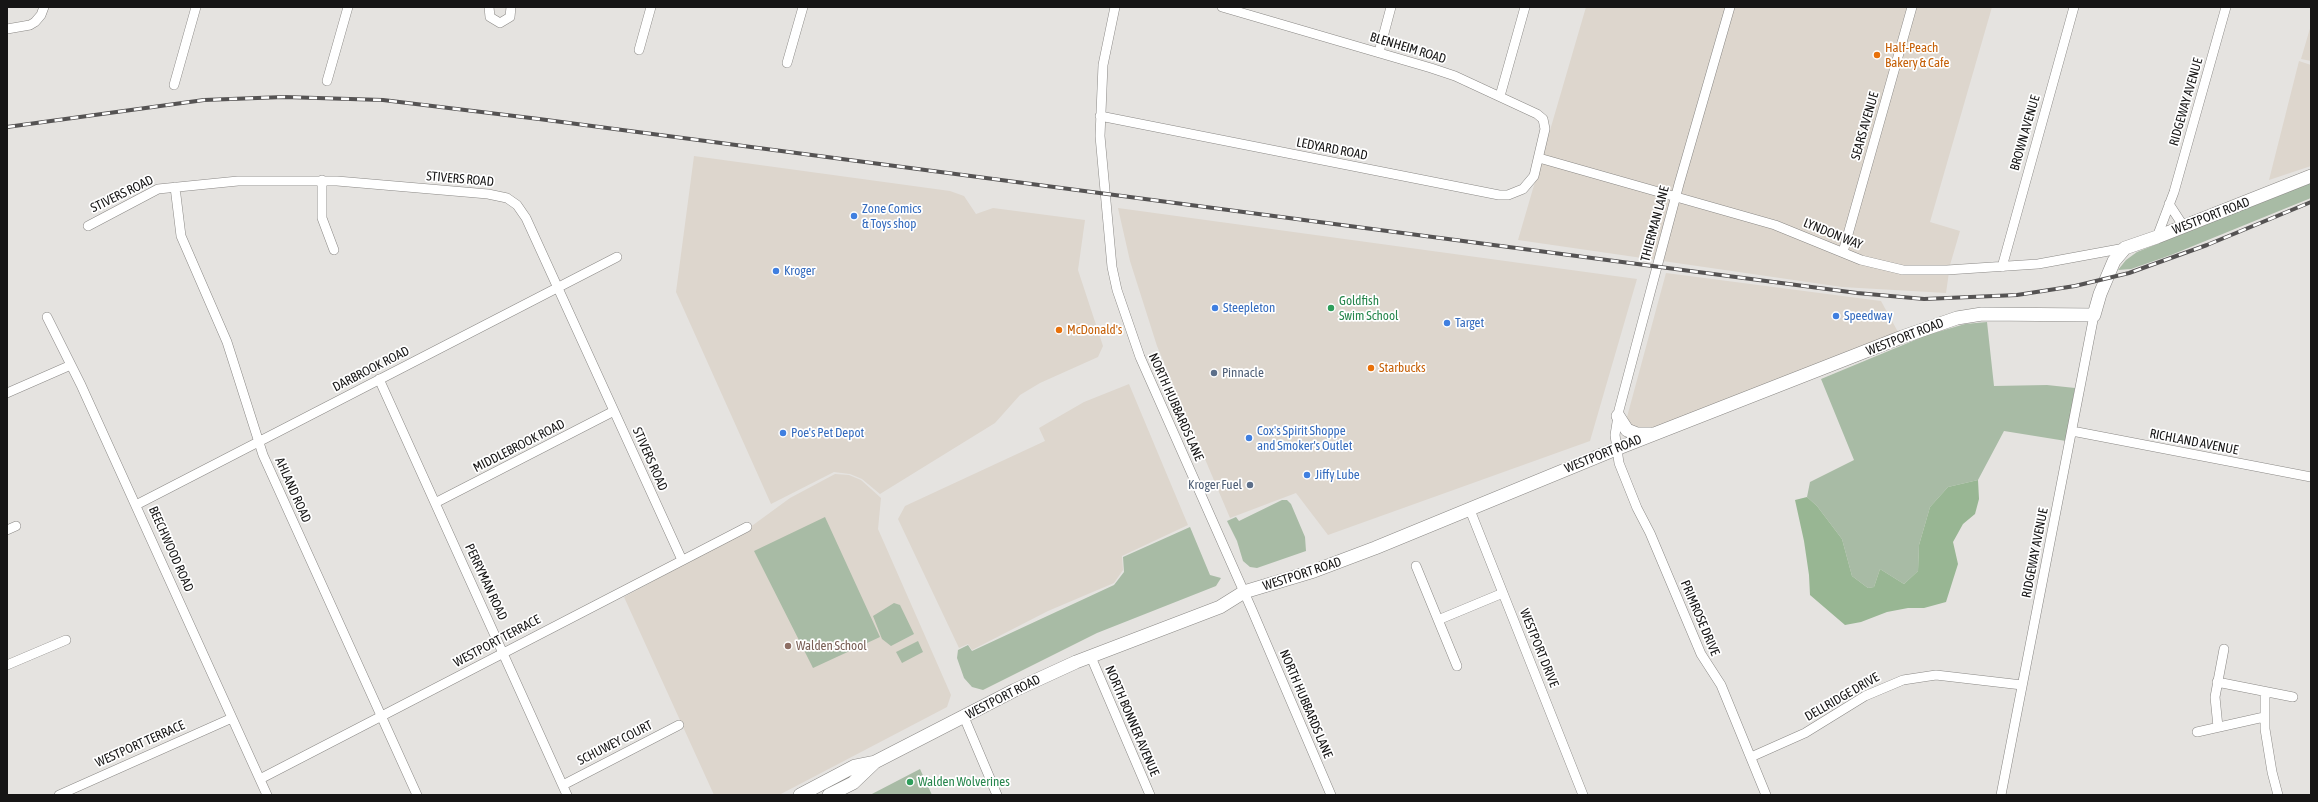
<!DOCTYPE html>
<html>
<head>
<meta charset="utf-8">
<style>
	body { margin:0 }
	#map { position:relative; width:2318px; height:802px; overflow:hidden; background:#e5e3e0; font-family:"Asap Condensed",sans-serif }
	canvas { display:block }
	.frame { position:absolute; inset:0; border:8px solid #161515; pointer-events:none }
</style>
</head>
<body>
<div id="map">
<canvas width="2318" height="802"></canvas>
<div class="frame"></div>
</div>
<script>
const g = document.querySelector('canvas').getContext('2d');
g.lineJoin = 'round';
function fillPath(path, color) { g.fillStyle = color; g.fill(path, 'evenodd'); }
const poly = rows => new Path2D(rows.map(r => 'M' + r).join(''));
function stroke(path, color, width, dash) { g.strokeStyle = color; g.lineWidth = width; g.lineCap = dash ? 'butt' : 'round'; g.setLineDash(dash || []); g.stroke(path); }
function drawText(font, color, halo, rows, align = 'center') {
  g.font = font + ' "Asap Condensed",sans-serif'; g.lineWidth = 3.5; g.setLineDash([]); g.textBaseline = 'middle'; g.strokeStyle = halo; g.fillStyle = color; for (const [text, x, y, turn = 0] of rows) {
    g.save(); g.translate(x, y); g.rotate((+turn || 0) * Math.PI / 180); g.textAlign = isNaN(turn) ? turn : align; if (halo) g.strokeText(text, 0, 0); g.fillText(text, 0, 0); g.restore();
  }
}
fillPath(poly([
	[1586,7,1992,7,1930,222,1960,231,1950,265,1946,293,1842,287,1518,240],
	[2311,25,2311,61,2301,59],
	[2299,61,2311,65,2311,166,2269,180],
	[694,156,950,191,964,196,976,214,993,208,1085,220,1078,270,1103,346,1098,357,1040,383,1020,395,995,423,880,494,862,479,850,474,834,472,771,504,676,292],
	[1118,208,1637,279,1590,441,1328,535,1296,493,1230,518,1157,346,1130,261],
	[1666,273,1881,301,1898,332,1648,431,1632,427,1627,417],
	[1129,384,1188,525,1122,556,1123,570,1114,583,1048,611,972,650,968,644,959,648,898,519,905,506,1045,441,1039,428,1084,402],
	[835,474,849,475,861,480,881,498,878,529,951,695,947,707,779,795,714,795,624,597,749,528,790,498]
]), '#ddd6cd');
fillPath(poly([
	[2311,183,2311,198,2171,255,2131,269,2118,270,2126,260,2137,252],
	[1987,322,1994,386,2047,385,2075,388,2066,441,2004,431,1978,480,1948,487,1930,507,1919,545,1918,571,1904,584,1880,569,1874,587,1868,588,1852,576,1842,539,1817,506,1807,497,1810,482,1854,460,1821,379,1927,335,1965,324],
	[1282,500,1287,500,1291,504,1305,537,1306,551,1257,568,1250,567,1243,561,1237,541,1227,521,1236,517,1239,521],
	[825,517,880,637,813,668,754,551],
	[1190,527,1210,575,1221,578,1216,586,1097,633,983,690,972,687,964,678,957,658,958,650,968,645,972,651,1114,585,1124,572,1123,557],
	[894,603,900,605,914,634,891,646,882,639,873,616],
	[918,641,923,652,902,663,896,652],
	[920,769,932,795,870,795]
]), '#a8bba5');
fillPath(poly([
	[1978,480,1979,499,1975,514,1963,524,1953,542,1958,564,1946,602,1924,608,1908,608,1887,612,1861,622,1845,625,1810,595,1809,575,1804,541,1795,500,1807,497,1817,506,1842,539,1852,576,1868,588,1874,587,1880,569,1904,584,1918,571,1919,545,1930,507,1948,487]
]), '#98b693');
const street = poly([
	[489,7,490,17,500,23,510,17,511,7],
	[1115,7,1103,65,1100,136,1112,267,1117,290,1140,357,1252,610,1331,795],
	[1730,7,1679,184,1619,410,1615,435,1619,463,1637,508,1650,533,1701,654,1721,685,1766,795],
	[7,29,30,25,35,22,41,15,44,7],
	[639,50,651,7],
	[1379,52,1391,7],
	[787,63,803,7],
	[327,81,348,7],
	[174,85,196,7],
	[1500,96,1525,7],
	[1100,116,1499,195,1508,195,1523,189,1534,176,1545,129,1543,119,1537,114,1455,76,1431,68,1222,7],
	[1539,158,1775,225,1861,260,1903,270,1947,270,2038,264,2125,248],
	[322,180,322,218,334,250],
	[175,187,181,236,227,342,263,455,417,795],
	[2169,204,2184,227],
	[88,226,158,189,238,181,337,181,488,194,507,198,517,205,526,218,682,560],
	[2157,237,2174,192,2226,7],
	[1843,252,1912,7],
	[2002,267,2074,7],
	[47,317,81,385,267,795],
	[379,379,567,795],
	[7,393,71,365],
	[2072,431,2311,477],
	[435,503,614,411],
	[136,505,617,257],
	[1470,510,1583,795],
	[7,530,16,526],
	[1416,566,1457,666],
	[1438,620,1503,593],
	[1091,657,1150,795],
	[7,665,66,640],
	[2217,682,2293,697],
	[2265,692,2265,729,2272,772,2278,795],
	[964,717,997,795],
	[2218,727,2215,697,2224,649],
	[2197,732,2264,717],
	[1751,757,1805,733,1865,696,1903,680,1936,675,2022,685],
	[260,779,747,527],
	[563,785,679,725],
	[59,795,232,718],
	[2001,795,2094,315]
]);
const secondary = poly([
	[1618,416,1627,430,1637,434,1651,434],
	[800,795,855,766,875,762],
	[829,795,853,783,875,762,1015,690,1076,662,1220,607,1244,592,1314,571,1375,548,1616,449,1902,337,1957,318,1982,314,2094,315,2100,294,2114,261,2125,248,2157,237,2311,176]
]);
stroke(street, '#8a8885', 10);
stroke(secondary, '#8a8885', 14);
stroke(street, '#fff', 9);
stroke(secondary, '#fff', 13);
const rail = poly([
	[7,127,204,100,284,97,383,100,539,119,1857,293,1924,299,2017,295,2075,286,2129,273,2207,245,2311,202]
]);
stroke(rail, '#555353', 4);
stroke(rail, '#fff', 2.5, [8]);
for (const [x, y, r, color] of [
	[1877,55,4,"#e8710a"],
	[854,216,4,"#3f7fe0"],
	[776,271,4,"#3f7fe0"],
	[1215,308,4,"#3f7fe0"],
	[1331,308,4,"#2e9e5b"],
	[1836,316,4,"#3f7fe0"],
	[1447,323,4,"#3f7fe0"],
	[1059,330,4,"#e8710a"],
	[1371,368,4,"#e8710a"],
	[1214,373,4,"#5c6f8a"],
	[783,433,4,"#3f7fe0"],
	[1249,438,4,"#3f7fe0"],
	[1307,475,4,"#3f7fe0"],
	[1250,485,4,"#5c6f8a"],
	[788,646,4,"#8d6e63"],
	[910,782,4,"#2e9e5b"]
]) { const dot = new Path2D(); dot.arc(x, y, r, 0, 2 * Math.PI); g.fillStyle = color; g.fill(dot); stroke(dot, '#fff', 1.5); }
drawText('13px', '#161515', '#fff', [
	["BLENHEIM ROAD",1408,48,17],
	["RIDGEWAY AVENUE",2186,102,-74],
	["SEARS AVENUE",1865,126,-74],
	["BROWN AVENUE",2025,133,-74],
	["LEDYARD ROAD",1332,149,11],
	["STIVERS ROAD",460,179,5],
	["STIVERS ROAD",122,194,-26],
	["WESTPORT ROAD",2211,216,-21],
	["THIERMAN LANE",1655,224,-75],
	["LYNDON WAY",1833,234,22],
	["WESTPORT ROAD",1905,337,-21],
	["DARBROOK ROAD",371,369,-27],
	["NORTH HUBBARDS LANE",1176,407,66],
	["RICHLAND AVENUE",2194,442,11],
	["MIDDLEBROOK ROAD",519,446,-27],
	["WESTPORT ROAD",1603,454,-22],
	["STIVERS ROAD",650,459,66],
	["AHLAND ROAD",293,490,66],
	["BEECHWOOD ROAD",171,549,66],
	["RIDGEWAY AVENUE",2035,553,-79],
	["WESTPORT ROAD",1302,574,-18],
	["PERRYMAN ROAD",486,582,65],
	["PRIMROSE DRIVE",1700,618,67],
	["WESTPORT TERRACE",497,641,-28],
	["WESTPORT DRIVE",1539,648,68],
	["WESTPORT ROAD",1003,697,-27],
	["DELLRIDGE DRIVE",1842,697,-30],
	["NORTH HUBBARDS LANE",1306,704,67],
	["NORTH BONNER AVENUE",1132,721,67],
	["SCHUWEY COURT",615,743,-27],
	["WESTPORT TERRACE",140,744,-24]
]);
drawText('13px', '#c56008', '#fff', [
	["Half-Peach",1885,48],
	["Bakery & Cafe",1885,63],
	["McDonald's",1067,330],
	["Starbucks",1379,368]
], 'left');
drawText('13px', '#366cbe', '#fff', [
	["Zone Comics",862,209],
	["& Toys shop",862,224],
	["Kroger",784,271],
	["Steepleton",1223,308],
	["Speedway",1844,316],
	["Target",1455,323],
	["Cox's Spirit Shoppe",1257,431],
	["and Smoker's Outlet",1257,446],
	["Poe's Pet Depot",791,433],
	["Jiffy Lube",1315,475]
], 'left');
drawText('13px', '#27864d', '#fff', [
	["Goldfish",1339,301],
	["Swim School",1339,316],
	["Walden Wolverines",918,782]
], 'left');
drawText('13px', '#4e5e75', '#fff', [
	["Pinnacle",1222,373],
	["Kroger Fuel",1242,485,"right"]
], 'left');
drawText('13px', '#785e54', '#fff', [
	["Walden School",796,646]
], 'left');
</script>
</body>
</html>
